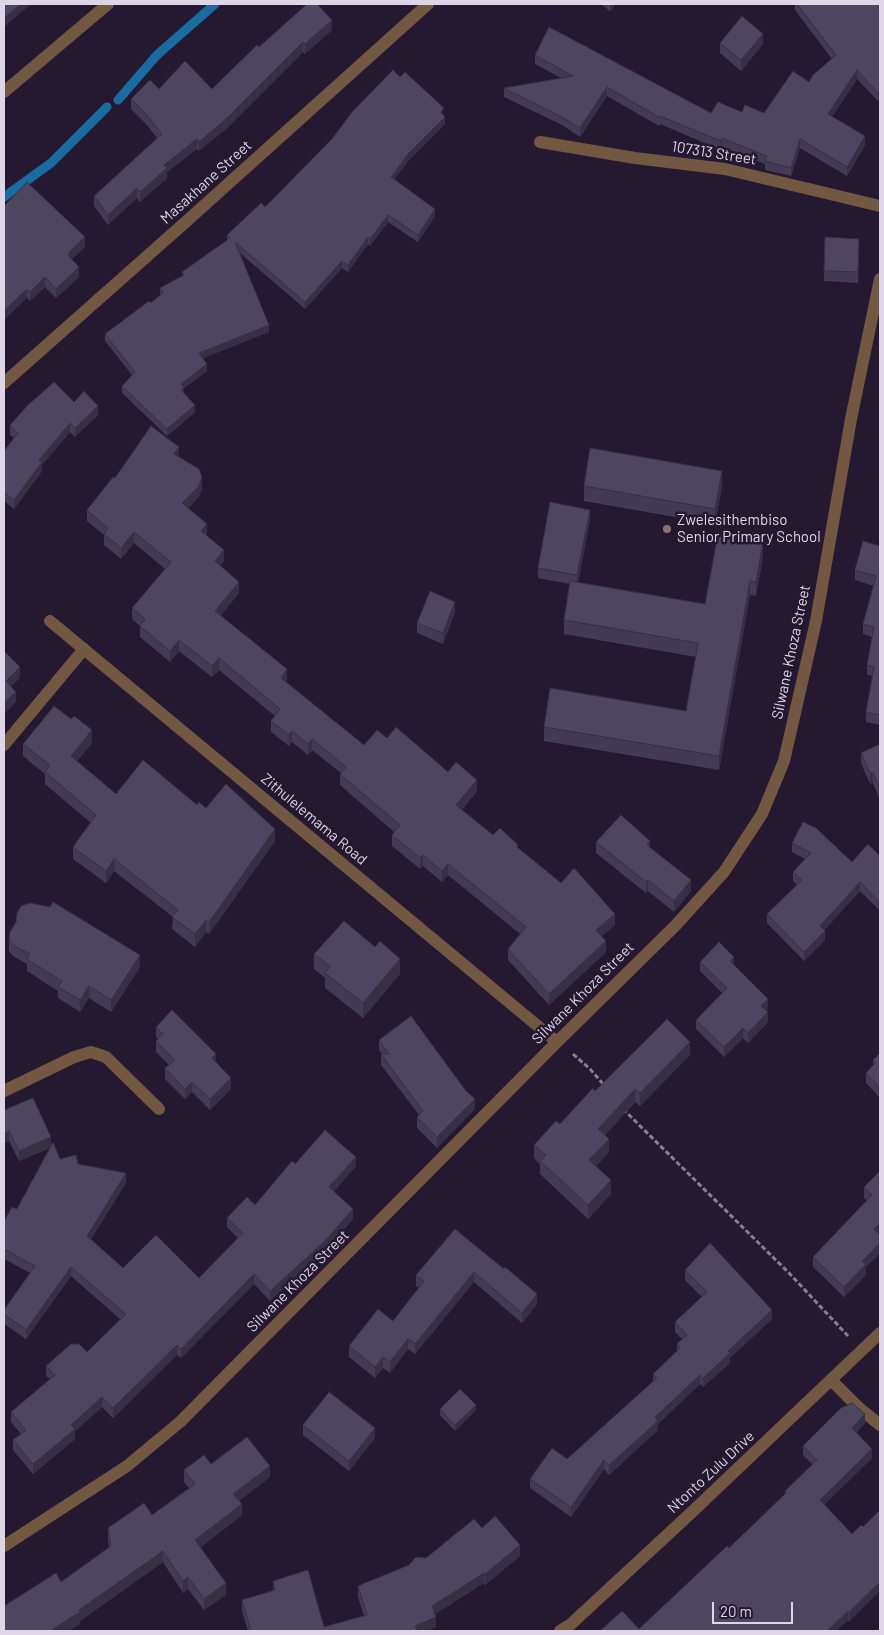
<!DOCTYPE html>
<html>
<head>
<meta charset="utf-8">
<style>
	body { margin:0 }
	#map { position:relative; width:884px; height:1635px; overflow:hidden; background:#251931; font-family:Barlow,sans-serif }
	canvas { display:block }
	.frame { position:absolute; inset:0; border:5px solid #ded6e7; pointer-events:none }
	.scale { position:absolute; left:712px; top:1602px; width:81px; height:22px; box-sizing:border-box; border:2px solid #ded6e7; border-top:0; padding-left:6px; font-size:15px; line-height:18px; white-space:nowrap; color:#ded6e7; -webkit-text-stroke:4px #251931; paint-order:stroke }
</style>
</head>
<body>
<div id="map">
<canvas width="884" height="1635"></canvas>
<div class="frame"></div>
<div class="scale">20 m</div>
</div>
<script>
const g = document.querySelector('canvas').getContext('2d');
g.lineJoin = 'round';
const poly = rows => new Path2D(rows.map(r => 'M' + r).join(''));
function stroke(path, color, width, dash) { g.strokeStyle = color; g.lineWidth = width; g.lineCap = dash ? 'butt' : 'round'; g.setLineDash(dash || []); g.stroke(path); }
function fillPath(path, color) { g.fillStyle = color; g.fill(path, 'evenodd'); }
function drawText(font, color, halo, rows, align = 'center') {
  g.font = font + ' Barlow,sans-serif'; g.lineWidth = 5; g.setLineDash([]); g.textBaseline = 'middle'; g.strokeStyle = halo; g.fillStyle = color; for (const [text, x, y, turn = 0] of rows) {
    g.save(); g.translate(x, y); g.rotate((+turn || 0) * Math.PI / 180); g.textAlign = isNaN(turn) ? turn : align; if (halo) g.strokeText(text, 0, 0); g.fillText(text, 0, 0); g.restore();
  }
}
stroke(poly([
	[118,100,157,55,215,4],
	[4,197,51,163,107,107]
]), '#196c9f', 9);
stroke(poly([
	[573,1054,590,1069,604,1085],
	[623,1109,789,1273,848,1336]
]), '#887e92', 3, [5, 2.5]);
stroke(poly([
	[4,745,84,649],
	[831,1380,858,1407,880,1425]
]), '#725840', 12);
stroke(poly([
	[4,92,108,4],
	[540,142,635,158,725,169,880,206],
	[4,383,189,219,428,4],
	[50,621,557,1042],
	[4,1091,74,1057,91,1052,106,1057,159,1109],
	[4,1546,127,1466,180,1422,557,1042,675,926,724,872,762,814,784,761,816,621,851,419,880,279],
	[560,1631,570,1625,692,1512,880,1333]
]), '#725840', 12);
fillPath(poly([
	[601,4,616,4,610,11],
	[795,4,880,4,880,99,878,101,857,79,832,117,865,145,847,176,800,148,791,176,765,170,765,164,722,147,721,150,660,124,659,126,607,96,580,137,562,125,504,97,504,88,561,78,535,64,535,55,711,113,742,112,764,113,809,82,832,59,795,10],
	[332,30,305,54,303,52,227,128,199,151,197,149,167,172,167,178,140,202,137,198,108,225,94,206,94,196,157,138,147,125,131,109,131,99,159,89,212,89,259,47],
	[720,43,763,44,741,71,720,53],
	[444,115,445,124,408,161,394,179,435,216,418,242,388,222,370,246,368,244,348,272,342,268,305,309,240,253,269,332,203,358,207,371,184,388,184,394,195,412,167,436,122,393,122,386,132,375,105,341,105,334,151,303,160,296,160,288,182,276,182,272,227,241,227,235,265,207],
	[4,206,85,247,71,259,79,277,56,298,45,287,30,301,27,298],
	[859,249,858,283,824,281,824,271],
	[74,402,98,415,75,437,70,432,42,465,42,471,14,509,4,501,4,451,14,438,10,435,10,425],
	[179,458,202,488,199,497,188,508,207,535,207,536,224,561,220,565,239,593,221,615,287,680,286,682,364,745,387,738,448,772,477,791,462,810,493,835,518,848,561,883,615,925,602,936,606,952,549,1005,508,960,508,949,520,934,448,875,442,882,423,866,420,869,392,846,392,835,394,832,340,785,340,774,341,773,312,750,308,755,292,742,289,746,271,732,271,721,275,716,219,670,212,677,179,651,170,662,140,637,140,626,132,619,132,608,165,569,134,543,121,559,104,545,104,535,87,521,87,510,115,478],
	[584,486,722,486,715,524,584,501],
	[590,520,578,583,705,604,763,557,756,596,750,595,719,770,544,741,544,727,686,711,696,657,564,634,564,620,570,584,538,578,538,568],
	[880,546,880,725,866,722,866,712,873,676,867,675,867,665,872,637,863,634,863,624,874,586,855,580,855,570],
	[455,612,443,644,417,633,417,623],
	[71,719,92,743,77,761,116,794,197,805,206,808,275,841,209,934,206,932,195,947,172,929,173,917,114,871,106,883,73,859,73,847,91,823,45,784,45,774,23,756,23,744],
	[880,744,880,800,873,783,870,784,861,763,861,753],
	[596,842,650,848,691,891,674,912,648,891,646,893,596,853],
	[792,843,852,862,880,856,880,911,860,891,824,930,825,940,804,961,767,923,767,914,797,885,793,881,793,872,805,859,792,852],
	[9,939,140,967,111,1012,89,998,80,1012,58,998,58,991,27,971,27,964,13,956,9,951],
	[314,954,400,974,363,1018,325,988,325,978,314,969],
	[700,962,734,965,768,1008,766,1010,768,1022,748,1043,743,1038,724,1057,696,1029,696,1020,722,993,700,971],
	[156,1027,216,1062,231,1089,210,1110,192,1092,185,1099,165,1079,165,1068,169,1065,156,1052,156,1041,158,1039,156,1037],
	[379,1040,475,1109,437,1148,417,1128,417,1117,419,1115,381,1065,381,1054,382,1054,379,1050],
	[880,1053,880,1098,866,1083,866,1073,873,1065,873,1060],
	[690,1055,640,1106,635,1102,605,1135,609,1152,596,1166,611,1194,588,1219,540,1174,540,1164,534,1158,534,1145,560,1124,595,1091],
	[4,1110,51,1146,60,1159,78,1164,126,1183,91,1239,123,1268,199,1278,238,1238,227,1227,227,1218,255,1205,295,1164,356,1166,334,1191,353,1219,324,1252,270,1301,254,1284,181,1358,177,1355,113,1418,102,1407,75,1431,75,1439,33,1474,13,1450,13,1440,21,1434,11,1422,11,1412,50,1379,46,1376,46,1366,87,1352,120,1319,71,1276,26,1339,4,1324,4,1310,30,1273,4,1259,4,1221,17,1209,50,1148,19,1161,9,1141,5,1143,4,1139],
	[880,1171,880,1233,879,1234,880,1235,880,1253,866,1267,866,1275,844,1297,813,1267,813,1257,867,1201,864,1198,864,1187],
	[455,1229,537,1304,522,1323,474,1282,415,1354,408,1349,390,1373,383,1368,375,1378,349,1357,349,1346,393,1321,419,1288,416,1286,416,1275],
	[685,1270,772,1319,730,1358,730,1363,703,1387,700,1384,658,1424,658,1430,609,1475,604,1469,571,1517,530,1488,530,1479,567,1459,653,1381,653,1374,677,1351,677,1344,682,1339,675,1332,675,1322,702,1297,685,1280],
	[440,1409,476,1410,455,1431,440,1415],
	[865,1423,856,1433,872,1458,824,1505,852,1534,849,1622,848,1620,836,1631,600,1631,639,1629,729,1548,785,1495,785,1491,813,1465,803,1455,803,1446],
	[303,1425,375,1438,349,1471,303,1435],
	[211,1464,270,1477,239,1501,242,1515,201,1547,226,1595,204,1610,188,1589,183,1593,163,1562,80,1621,80,1624,68,1631,4,1631,61,1582,109,1547,108,1540,108,1528,152,1515,189,1488,184,1482,184,1470],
	[482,1528,520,1556,485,1585,484,1583,435,1614,436,1627,427,1631,248,1631,242,1611,242,1600,273,1591,273,1581,324,1627,364,1616,358,1597,358,1586,426,1558]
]), '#433b53');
fillPath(poly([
	[21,4,31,4,4,27,4,18],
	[610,4,616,4,610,11],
	[332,20,332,30,305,54,305,44],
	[763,34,763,44,741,71,741,60],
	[303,42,303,52,227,128,199,151,199,142],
	[857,70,857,79,828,123,828,114],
	[607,87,607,96,580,137,580,128],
	[880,90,880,99,878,101,878,93],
	[445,117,445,124,408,161,391,184,391,177,408,154],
	[865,136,865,145,847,176,847,167],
	[722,138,722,147,721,150,721,141],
	[197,139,197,149,167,172,167,178,140,202,140,192,164,165],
	[800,139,800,148,791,176,791,168],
	[137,188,137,198,108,225,108,215],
	[435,209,435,216,418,242,418,235],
	[388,215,388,222,370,246,370,239],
	[85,237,85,247,70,261,68,265,69,252],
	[368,237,368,244,348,272,348,265],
	[342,261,342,268,305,309,305,302],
	[79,267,79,277,56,298,56,289],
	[45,277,45,287,30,301,30,292],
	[27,289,27,298,4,320,4,311],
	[269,325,269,332,199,360,199,353],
	[207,364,207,371,184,388,184,394,181,397,181,384],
	[195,405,195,412,167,436,167,429],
	[98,406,98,415,75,437,75,428],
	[70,423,70,432,42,465,42,471,14,509,14,500,39,460],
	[179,447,179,458,174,454],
	[722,471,722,486,715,524,715,509],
	[202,477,202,488,199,497,182,514,182,503],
	[590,510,590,520,577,586,577,575],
	[207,524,207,535,201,542,201,531],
	[134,532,134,543,121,559,121,548],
	[763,542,763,557,756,596,756,582],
	[224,550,224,561,215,572,215,561],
	[750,581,750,595,719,770,719,756],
	[239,582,239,593,215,622,215,611],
	[455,602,455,612,443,644,443,633],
	[179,640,179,651,170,662,170,651],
	[219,658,219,670,212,677,212,666],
	[20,667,20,678,6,691,6,681],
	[287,669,287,680,281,689,281,678],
	[16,692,16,702,4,714,4,703],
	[92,730,92,743,71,768,71,756],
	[292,731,292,742,289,746,289,735],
	[312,739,312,750,308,755,308,744],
	[873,772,873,783,870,784,870,773],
	[477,780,477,791,456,816,456,805],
	[275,829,275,841,209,934,209,922],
	[650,841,650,851,647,845],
	[423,855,423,866,420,869,420,858],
	[114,859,114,871,106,883,106,871],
	[448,864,448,875,442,882,442,871],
	[648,880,648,891,646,893,646,882],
	[691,880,691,891,674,912,674,901],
	[860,882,860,891,820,935,820,926],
	[615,914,615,925,596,941,596,930],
	[206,920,206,932,195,947,195,934],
	[825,931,825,940,804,961,804,952],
	[606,941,606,952,549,1005,549,994],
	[140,955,140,967,111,1012,111,1000],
	[734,957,734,967,730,961],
	[400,959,400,974,363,1018,363,1003],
	[89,986,89,998,80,1012,80,1000],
	[768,999,768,1008,761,1015,761,1006],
	[768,1012,768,1022,748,1043,748,1033],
	[743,1028,743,1038,724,1057,724,1047],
	[690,1042,690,1055,640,1106,640,1093],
	[216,1054,216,1064,212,1058],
	[231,1078,231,1089,210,1110,210,1099],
	[192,1082,192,1092,185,1099,185,1089],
	[635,1089,635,1102,598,1143,598,1129],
	[475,1099,475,1109,437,1148,437,1137],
	[9,1131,9,1141,5,1143,5,1133],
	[51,1137,51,1147,19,1161,19,1151],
	[609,1139,609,1152,589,1174,589,1160],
	[356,1157,356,1166,329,1197,329,1187],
	[126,1173,126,1183,87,1245,87,1236],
	[611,1180,611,1194,588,1219,588,1205],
	[353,1209,353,1219,324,1252,270,1301,270,1291],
	[880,1223,880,1233,874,1240,874,1229],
	[880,1243,880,1253,866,1267,866,1275,844,1297,844,1287,862,1261],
	[71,1267,71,1276,26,1339,26,1330],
	[474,1272,474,1282,415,1354,415,1344],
	[254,1274,254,1284,181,1358,181,1349],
	[537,1294,537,1304,522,1323,522,1313],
	[772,1310,772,1319,730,1358,730,1363,703,1387,703,1378,728,1351],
	[408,1339,408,1349,390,1373,390,1362],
	[177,1345,177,1355,113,1418,113,1408],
	[383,1357,383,1368,375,1378,375,1367],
	[700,1375,700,1384,658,1424,658,1430,609,1475,609,1465,655,1417],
	[102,1397,102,1407,75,1431,75,1439,33,1474,33,1464,71,1425],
	[476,1405,476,1410,455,1431,455,1425],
	[865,1414,865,1423,852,1437,852,1428],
	[375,1428,375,1438,349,1471,349,1461],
	[872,1449,872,1458,820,1509,820,1500],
	[604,1460,604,1469,571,1517,571,1507],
	[270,1466,270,1477,233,1505,233,1494],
	[242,1504,242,1515,195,1551,195,1540],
	[520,1545,520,1556,485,1585,485,1574],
	[163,1551,163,1562,80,1621,80,1624,68,1631,50,1631],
	[484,1573,484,1583,432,1616,432,1606],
	[188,1577,188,1589,183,1593,183,1581],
	[880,1582,880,1591,849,1622,849,1612],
	[226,1583,226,1595,204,1610,204,1599],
	[848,1611,848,1620,836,1631,827,1631],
	[436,1617,436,1627,427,1631,415,1631,415,1626]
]), '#373044');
const building = poly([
	[4,4,21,4,4,18,4,4],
	[307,4,317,4,332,20,305,44,303,42,227,118,199,142,197,139,164,165,167,168,140,192,137,188,108,215,94,196,162,134,147,115,131,99,150,80,159,89,185,61,212,89,257,45,259,47,307,4],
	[797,4,880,4,880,90,878,93,857,70,828,114,865,136,847,167,800,139,791,168,765,161,767,156,722,138,721,141,660,116,659,117,607,87,580,128,562,117,504,88,573,76,535,55,549,27,711,113,718,102,742,112,745,105,764,113,793,71,809,82,813,75,836,55,797,4],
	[742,16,763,34,741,60,720,43,742,16],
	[393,70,400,77,405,72,444,108,441,112,445,117,408,154,391,177,435,209,418,235,388,215,370,239,368,237,348,265,342,261,305,302,235,242,269,325,199,353,207,364,181,384,184,387,181,390,195,405,167,429,122,386,135,372,105,334,149,301,151,303,163,293,160,288,184,275,182,272,230,238,227,235,261,203,265,207,332,139,352,112,393,70],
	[27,182,85,237,69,252,70,254,68,255,79,267,56,289,45,277,30,292,27,289,4,311,4,206,27,182],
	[825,237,859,239,858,272,824,271,825,237],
	[54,382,74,402,84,391,98,406,75,428,70,423,39,460,42,462,14,500,4,492,4,451,18,433,10,425,28,405,54,382],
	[151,426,179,447,174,454,199,469,202,477,199,486,182,503,207,524,201,531,224,550,215,561,239,582,215,611,287,669,281,678,364,745,377,730,387,738,396,727,448,772,456,762,477,780,456,805,493,835,500,828,518,845,517,847,561,883,574,868,615,914,596,930,606,941,549,994,508,949,526,927,448,864,442,871,423,855,420,858,392,835,400,825,340,774,346,767,312,739,308,744,292,731,289,735,271,721,280,709,219,658,212,666,179,640,170,651,140,626,145,619,132,608,171,562,134,532,121,548,104,534,108,528,87,510,113,477,115,478,151,426],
	[590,448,722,471,715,509,584,486,590,448],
	[550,502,590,510,577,575,538,568,550,502],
	[718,534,763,542,756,582,750,581,719,756,544,727,550,688,686,711,698,643,564,620,570,581,705,604,718,534],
	[863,541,880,546,880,715,866,712,874,667,867,665,874,627,863,624,876,576,855,570,863,541],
	[430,591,455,602,443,633,417,623,430,591],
	[4,651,20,667,6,681,16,692,4,703,4,651],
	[54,706,71,719,74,716,92,730,71,756,116,794,143,760,197,805,199,802,206,808,226,784,275,829,209,922,206,920,195,934,172,917,178,910,114,859,106,871,73,847,96,815,45,772,50,765,23,744,54,706],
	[880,744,880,789,873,772,870,773,861,753,880,744],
	[621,815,650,841,647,845,691,880,674,901,648,880,646,882,596,842,621,815],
	[803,822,816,828,852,862,868,844,880,856,880,903,860,882,820,926,825,931,804,952,767,914,802,880,793,872,811,853,792,843,803,822],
	[53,902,140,955,111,1000,89,986,80,1000,58,987,62,981,27,959,30,954,13,945,9,939,10,932,16,922,17,913,21,906,30,903,50,907,53,902],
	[344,921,375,947,380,941,400,959,363,1003,325,973,330,966,314,954,344,921],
	[719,942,734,957,730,961,768,999,761,1006,768,1012,748,1033,743,1028,724,1047,696,1020,727,988,700,962,719,942],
	[172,1010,216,1054,212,1058,231,1078,210,1099,192,1082,185,1089,165,1068,175,1060,156,1041,163,1034,156,1027,172,1010],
	[411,1016,466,1091,475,1099,437,1137,417,1117,423,1111,381,1054,389,1054,379,1040,411,1016],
	[667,1019,690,1042,640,1093,635,1089,598,1129,609,1139,589,1160,611,1180,588,1205,540,1161,546,1155,534,1145,556,1121,560,1124,593,1088,595,1091,667,1019],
	[880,1053,880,1087,866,1073,875,1063,873,1060,880,1053],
	[33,1098,51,1137,19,1151,9,1131,5,1133,4,1129,4,1110,33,1098],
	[325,1130,356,1157,329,1187,353,1209,324,1242,270,1291,254,1274,181,1349,177,1345,113,1408,102,1397,71,1425,75,1429,33,1464,13,1440,26,1430,11,1412,55,1375,46,1366,71,1344,79,1344,87,1352,126,1314,71,1267,26,1330,4,1314,4,1310,35,1266,4,1249,4,1221,12,1207,17,1209,53,1142,60,1159,76,1155,78,1164,126,1173,87,1236,123,1268,156,1235,199,1278,243,1233,227,1218,247,1197,255,1205,292,1161,295,1164,325,1130],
	[880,1171,880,1223,874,1229,880,1235,880,1243,862,1261,866,1264,844,1287,813,1257,872,1195,864,1187,880,1171],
	[455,1229,504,1269,505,1267,537,1294,522,1313,474,1272,415,1344,408,1339,390,1362,383,1357,375,1367,349,1346,378,1309,393,1321,424,1281,416,1275,455,1229],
	[710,1243,772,1310,728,1351,730,1353,703,1378,700,1375,655,1417,658,1421,609,1465,604,1460,571,1507,530,1479,552,1448,567,1459,657,1378,653,1374,680,1348,677,1344,687,1335,675,1322,707,1292,685,1270,710,1243],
	[460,1389,476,1405,455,1425,440,1409,460,1389],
	[329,1392,375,1428,349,1461,303,1425,329,1392],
	[852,1403,865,1414,852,1428,872,1449,820,1500,852,1534,861,1525,863,1527,880,1510,880,1582,849,1612,848,1611,827,1631,600,1631,622,1611,639,1629,727,1546,729,1548,786,1493,785,1491,817,1460,803,1446,841,1408,852,1403],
	[247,1437,270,1466,233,1494,242,1504,195,1540,226,1583,204,1599,188,1577,183,1581,163,1551,79,1610,80,1612,50,1631,4,1631,4,1606,56,1573,61,1582,111,1546,108,1528,144,1503,152,1515,195,1484,184,1470,204,1455,211,1464,247,1437],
	[495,1516,520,1545,485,1574,484,1573,432,1606,436,1617,415,1626,417,1630,415,1631,251,1631,242,1600,275,1590,273,1581,308,1570,324,1627,367,1615,358,1586,409,1565,416,1557,426,1558,474,1519,482,1528,495,1516]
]);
fillPath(building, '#4e4561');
stroke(building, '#373044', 1);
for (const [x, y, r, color] of [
	[667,529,5,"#8d6e63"]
]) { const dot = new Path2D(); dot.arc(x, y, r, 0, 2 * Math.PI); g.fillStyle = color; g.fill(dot); stroke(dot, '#251931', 2); }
drawText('15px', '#ded6e7', '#251931', [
	["107313 Street",714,153,9],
	["Masakhane Street",206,182,-42],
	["Silwane Khoza Street",791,652,-78],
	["Zithulelemama Road",314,819,40],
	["Silwane Khoza Street",583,993,-45],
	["Silwane Khoza Street",298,1281,-45],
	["Ntonto Zulu Drive",711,1472,-43]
]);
drawText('15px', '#ded6e7', '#251931', [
	["Zwelesithembiso",677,520],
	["Senior Primary School",677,537]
], 'left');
</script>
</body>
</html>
